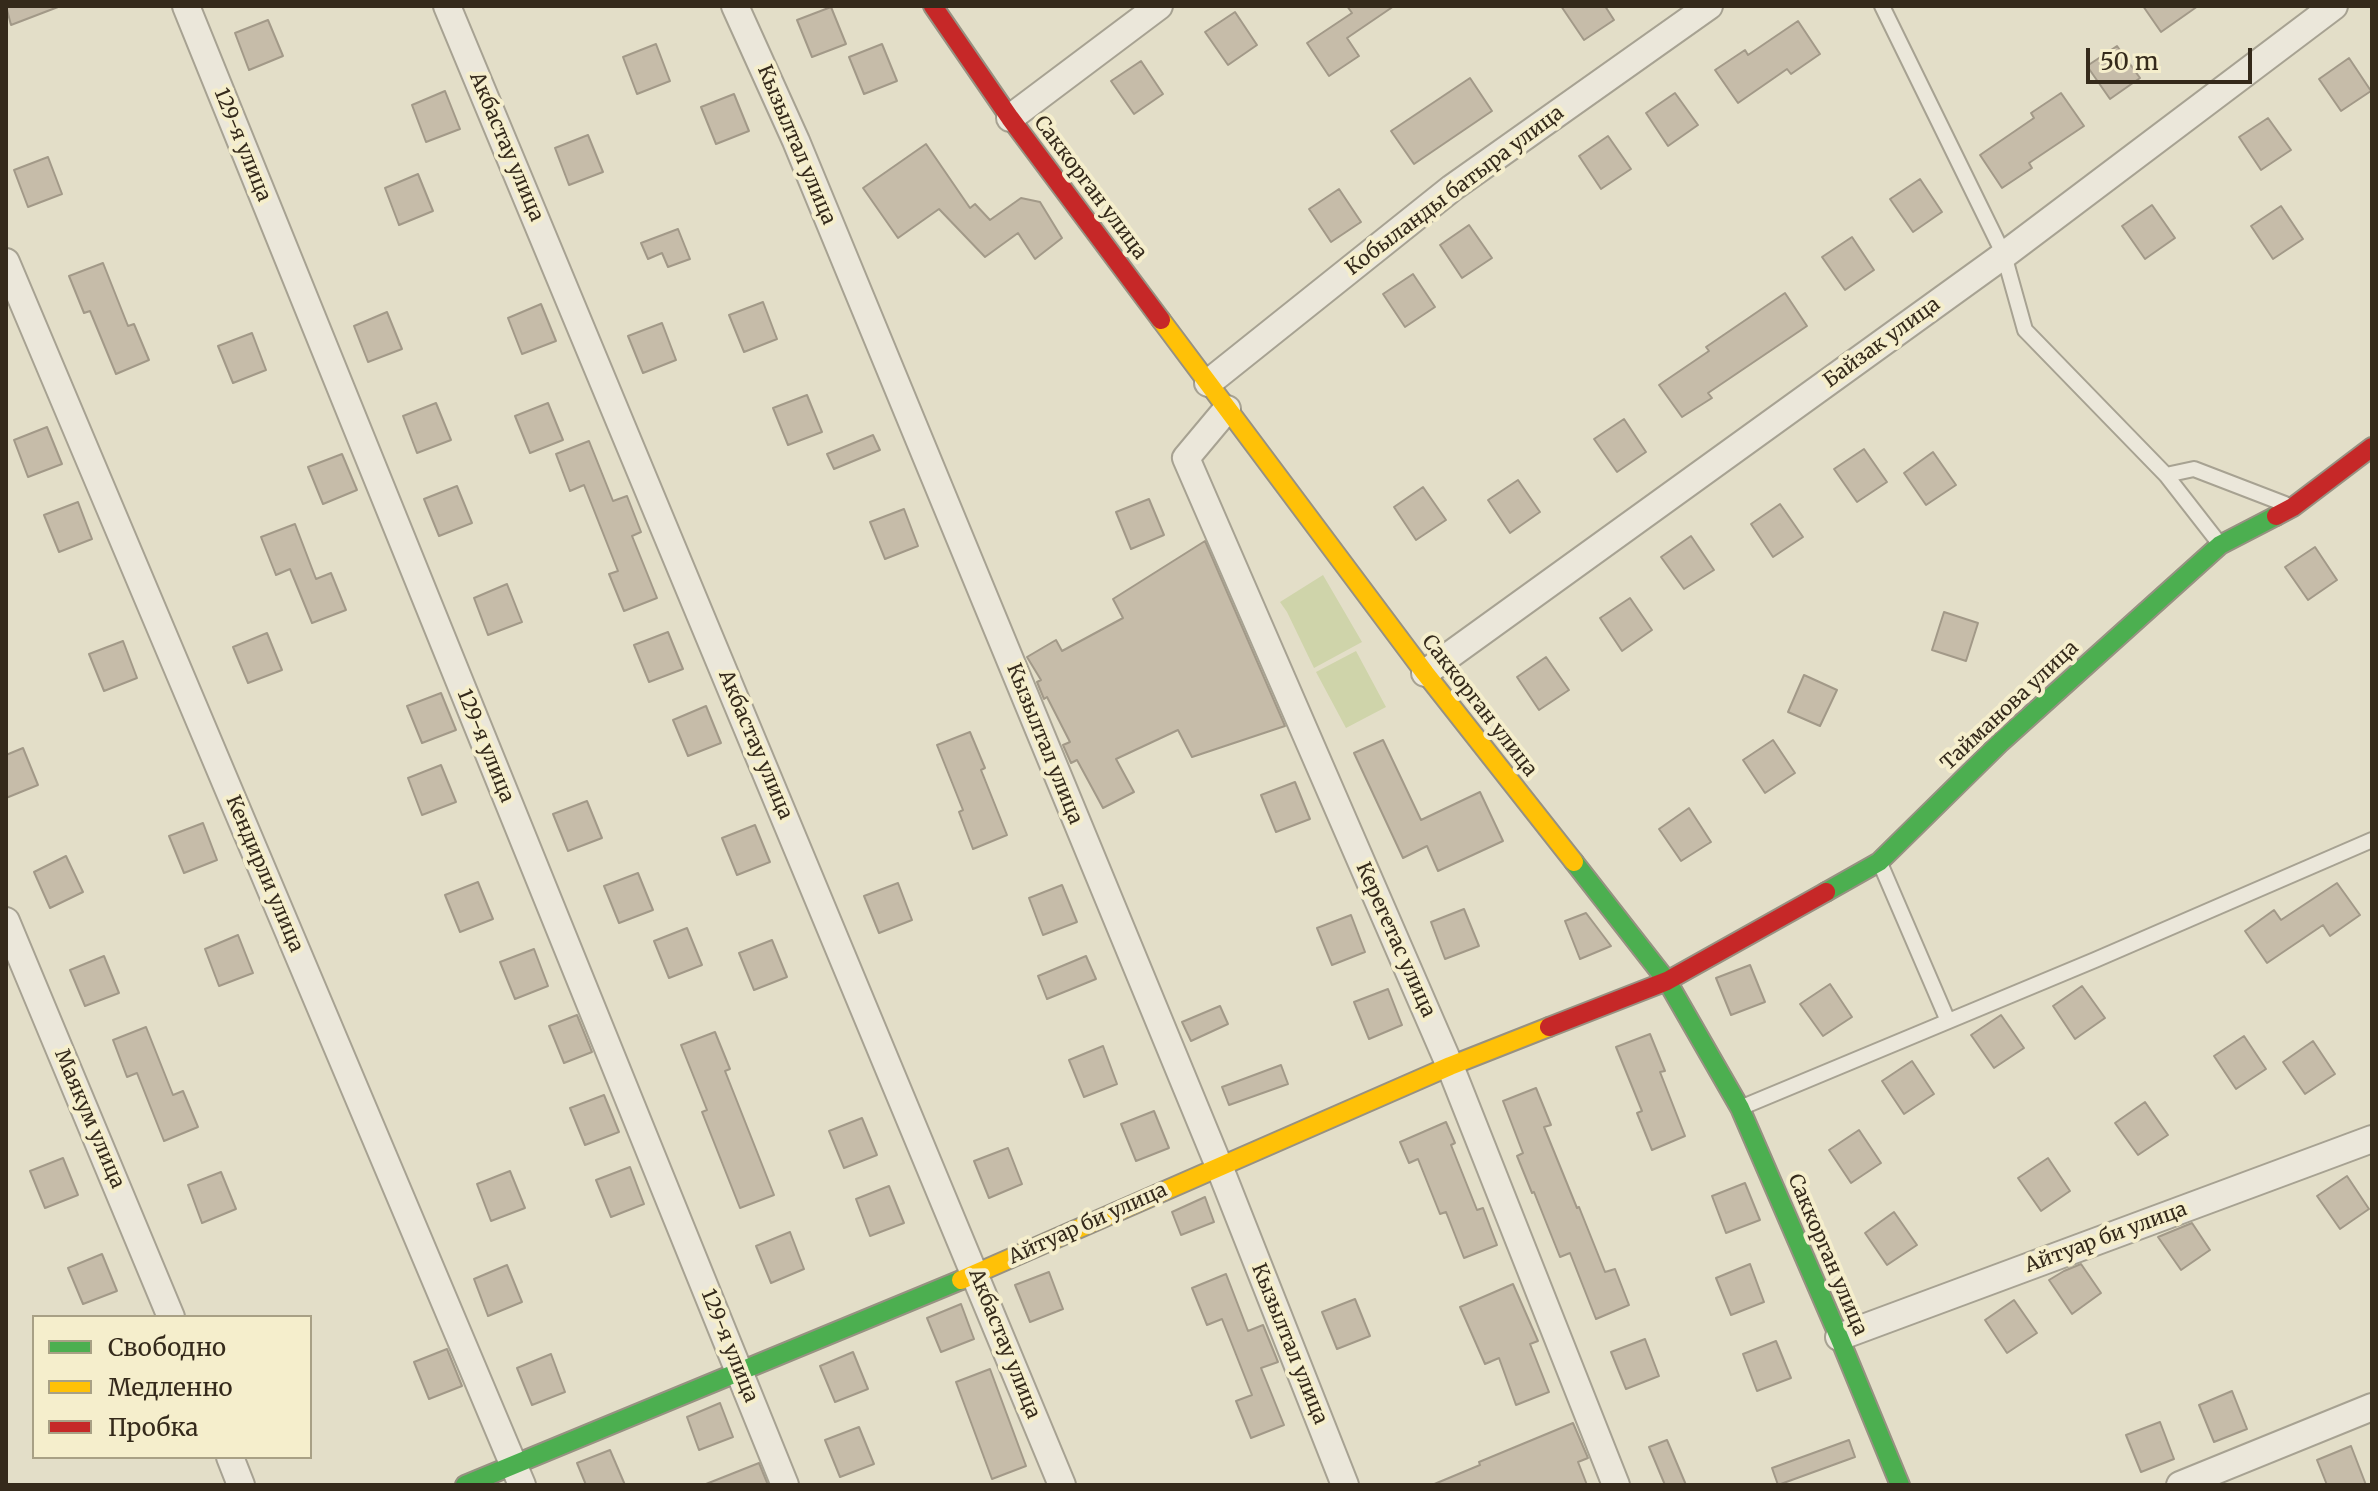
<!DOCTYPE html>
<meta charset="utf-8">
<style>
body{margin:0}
#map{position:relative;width:2378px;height:1491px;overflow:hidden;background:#e3dec8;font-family:Merriweather,serif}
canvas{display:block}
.frame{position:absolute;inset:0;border:8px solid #352a1b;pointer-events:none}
.legend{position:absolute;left:32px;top:1315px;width:280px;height:144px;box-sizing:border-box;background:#f5eecc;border:2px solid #a8a085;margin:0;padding:10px 14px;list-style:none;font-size:24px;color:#352a1b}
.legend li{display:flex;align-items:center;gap:16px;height:40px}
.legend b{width:40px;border:2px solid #a8a085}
.scale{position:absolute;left:2086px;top:48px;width:166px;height:36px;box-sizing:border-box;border:4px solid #352a1b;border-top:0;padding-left:10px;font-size:24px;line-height:28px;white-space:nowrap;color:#352a1b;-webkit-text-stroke:6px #f5eecc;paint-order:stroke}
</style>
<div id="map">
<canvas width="2378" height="1491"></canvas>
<div class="frame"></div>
<ul class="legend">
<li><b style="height:10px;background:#4caf50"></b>Свободно</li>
<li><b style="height:10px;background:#ffc107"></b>Медленно</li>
<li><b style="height:10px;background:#c62828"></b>Пробка</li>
</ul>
<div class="scale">50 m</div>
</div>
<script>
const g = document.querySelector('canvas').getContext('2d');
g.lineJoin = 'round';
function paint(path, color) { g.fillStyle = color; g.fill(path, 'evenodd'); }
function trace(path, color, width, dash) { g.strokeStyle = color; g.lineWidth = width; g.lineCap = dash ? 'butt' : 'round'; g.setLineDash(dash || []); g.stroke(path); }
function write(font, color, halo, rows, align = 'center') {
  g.font = font + ' Merriweather,serif'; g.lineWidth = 8; g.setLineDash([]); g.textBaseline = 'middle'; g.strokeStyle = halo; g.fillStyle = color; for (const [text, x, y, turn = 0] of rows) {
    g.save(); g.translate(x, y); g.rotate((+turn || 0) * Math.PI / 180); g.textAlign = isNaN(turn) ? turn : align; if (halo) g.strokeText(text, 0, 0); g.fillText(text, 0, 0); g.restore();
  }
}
paint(new Path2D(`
 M 1323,575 L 1362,642 L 1314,668 L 1287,612 L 1280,602 Z
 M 1356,651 L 1386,707 L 1346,728 L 1316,672 Z`), '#cfd4aa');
const building = new Path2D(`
 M 6,6 L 57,6 L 58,7 L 11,25 Z
 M 1347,6 L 1394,6 L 1347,38 L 1359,56 L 1329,76 L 1307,43 L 1352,13 Z
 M 1561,6 L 1605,6 L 1614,20 L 1584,40 Z
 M 2143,6 L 2198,6 L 2161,32 Z
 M 831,7 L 846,44 L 812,57 L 797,20 Z
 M 1235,12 L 1257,45 L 1228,65 L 1205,32 Z
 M 268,20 L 283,56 L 249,70 L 235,33 Z
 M 1798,21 L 1820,54 L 1791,74 L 1787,69 L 1738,103 L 1715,70 L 1745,50 L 1748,55 Z
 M 656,44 L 670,81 L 637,94 L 623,57 Z
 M 882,44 L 897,81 L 864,94 L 849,57 Z
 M 2117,46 L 2140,78 L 2110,99 L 2087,66 Z
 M 2349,58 L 2371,91 L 2341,111 L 2319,79 Z
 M 1141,61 L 1163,94 L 1134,114 L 1111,81 Z
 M 1470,78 L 1492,111 L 1414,164 L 1391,131 Z
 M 445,91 L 460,129 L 426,142 L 412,105 Z
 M 1675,93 L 1698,125 L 1668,146 L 1646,113 Z
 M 2061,93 L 2084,126 L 2029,163 L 2032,168 L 2002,188 L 1980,155 L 2034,118 L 2031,113 Z
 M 734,94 L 749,131 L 716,144 L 701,107 Z
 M 2268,118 L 2291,150 L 2261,170 L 2239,137 Z
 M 588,135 L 603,172 L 569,185 L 555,148 Z
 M 1608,136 L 1631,169 L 1601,189 L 1579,156 Z
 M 926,144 L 970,208 L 975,204 L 990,220 L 1021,198 L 1040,202 L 1062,238 L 1035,259 L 1018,233 L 985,257 L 939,209 L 898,238 L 863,188 Z
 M 48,157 L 62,194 L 28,207 L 14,170 Z
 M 418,174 L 433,211 L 399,225 L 385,188 Z
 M 1920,179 L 1942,212 L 1913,232 L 1890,199 Z
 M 1339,189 L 1361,222 L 1331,242 L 1309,209 Z
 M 2152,205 L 2175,238 L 2145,259 L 2122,226 Z
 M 2281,206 L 2303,239 L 2273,259 L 2251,226 Z
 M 1469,225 L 1492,258 L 1462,278 L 1440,245 Z
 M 678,229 L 690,259 L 668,267 L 662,253 L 648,259 L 641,243 Z
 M 1852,237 L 1874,270 L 1845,290 L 1822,257 Z
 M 103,263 L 128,326 L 134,324 L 149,360 L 116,374 L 90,311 L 84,313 L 69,276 Z
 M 1413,274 L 1435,307 L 1405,327 L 1383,294 Z
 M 1785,293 L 1807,326 L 1708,393 L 1712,398 L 1682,417 L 1659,385 L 1709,351 L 1706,347 Z
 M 763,302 L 777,339 L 744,352 L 729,315 Z
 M 541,304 L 556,341 L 522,354 L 508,318 Z
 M 387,312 L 402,349 L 368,362 L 354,326 Z
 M 662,323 L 676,360 L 643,373 L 628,336 Z
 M 252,333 L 266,370 L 233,383 L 218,346 Z
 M 807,395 L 822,432 L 788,445 L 773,408 Z
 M 436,403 L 451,440 L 417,453 L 403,416 Z
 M 548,403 L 563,440 L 530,453 L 515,416 Z
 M 1624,419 L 1646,452 L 1617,472 L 1594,439 Z
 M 47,427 L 62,464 L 28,477 L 14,440 Z
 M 873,435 L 880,450 L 834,469 L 827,454 Z
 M 589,441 L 613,501 L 627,496 L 641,532 L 632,536 L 657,598 L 624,611 L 609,574 L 618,571 L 584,485 L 570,491 L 556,454 Z
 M 1864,449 L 1887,482 L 1857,502 L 1834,469 Z
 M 1933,452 L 1956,485 L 1926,505 L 1904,473 Z
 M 342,454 L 357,490 L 323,504 L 308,467 Z
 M 1518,480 L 1540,512 L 1510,533 L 1488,500 Z
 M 457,486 L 472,523 L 439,536 L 424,499 Z
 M 1423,487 L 1446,520 L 1416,540 L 1394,507 Z
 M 1149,499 L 1164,535 L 1131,549 L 1116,512 Z
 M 78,502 L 92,539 L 59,552 L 44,515 Z
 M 1780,504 L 1803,537 L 1773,557 L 1751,524 Z
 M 904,509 L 918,546 L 885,559 L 870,522 Z
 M 295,524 L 316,579 L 331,573 L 346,610 L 312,623 L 290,569 L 276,575 L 261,537 Z
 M 1691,536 L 1714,570 L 1684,589 L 1661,557 Z
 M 1205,541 L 1285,726 L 1192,757 L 1178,730 L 1116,759 L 1134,792 L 1103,808 L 1077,760 L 1071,763 L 1063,745 L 1070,742 L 1047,697 L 1044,699 L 1037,682 L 1041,680 L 1027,657 L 1056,640 L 1062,651 L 1123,618 L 1113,599 Z
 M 2315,547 L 2337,580 L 2308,600 L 2285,567 Z
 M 507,584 L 522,622 L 488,635 L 474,598 Z
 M 1630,598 L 1652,630 L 1622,651 L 1600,618 Z
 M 1944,612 L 1978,623 L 1966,661 L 1932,650 Z
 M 668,632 L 683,669 L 649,682 L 634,645 Z
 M 267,633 L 282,670 L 248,683 L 233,647 Z
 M 123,641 L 137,678 L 104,691 L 89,654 Z
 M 1546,657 L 1569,690 L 1539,710 L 1517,677 Z
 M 1804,675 L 1837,690 L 1820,726 L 1788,712 Z
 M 441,693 L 456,730 L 422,743 L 407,706 Z
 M 706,706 L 721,743 L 688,756 L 673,720 Z
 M 970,732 L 985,768 L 981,770 L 1007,835 L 973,849 L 959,812 L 963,810 L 937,745 Z
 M 1383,740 L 1421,820 L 1480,792 L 1503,841 L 1438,871 L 1427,846 L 1403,858 L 1354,753 Z
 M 1773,740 L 1795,773 L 1765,793 L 1743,760 Z
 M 23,748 L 38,785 L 6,798 L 6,755 Z
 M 441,765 L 456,802 L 422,815 L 408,778 Z
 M 1295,782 L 1310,819 L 1276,832 L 1261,795 Z
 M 587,801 L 602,838 L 568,851 L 553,814 Z
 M 1689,808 L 1711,842 L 1681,861 L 1659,829 Z
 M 203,823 L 217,860 L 184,873 L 169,836 Z
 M 755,825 L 770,862 L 737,875 L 722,838 Z
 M 66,856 L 83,892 L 50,908 L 34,872 Z
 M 638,873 L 653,910 L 619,923 L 604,886 Z
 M 478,882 L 493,919 L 460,932 L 445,895 Z
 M 898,883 L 912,920 L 879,933 L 864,896 Z
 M 2337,883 L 2360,915 L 2330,936 L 2323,925 L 2267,963 L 2245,931 L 2274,910 L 2281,920 Z
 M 1062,885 L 1077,922 L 1043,935 L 1029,898 Z
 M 1464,909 L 1479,946 L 1445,959 L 1431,922 Z
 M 1586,913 L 1611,946 L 1580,959 L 1565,921 Z
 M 1351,915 L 1365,952 L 1332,965 L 1317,928 Z
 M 687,928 L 702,965 L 669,978 L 654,941 Z
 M 238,935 L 253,973 L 219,986 L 205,949 Z
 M 772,940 L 787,977 L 754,990 L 739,953 Z
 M 534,949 L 548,986 L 515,999 L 500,962 Z
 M 104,956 L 119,993 L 85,1006 L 70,970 Z
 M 1086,956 L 1096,979 L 1047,999 L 1038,976 Z
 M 1750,965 L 1765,1002 L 1731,1015 L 1716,978 Z
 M 1830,984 L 1852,1017 L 1823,1036 L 1800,1004 Z
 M 2082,986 L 2105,1018 L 2075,1039 L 2053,1006 Z
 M 1388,989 L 1402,1025 L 1369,1039 L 1354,1002 Z
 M 1220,1006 L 1228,1024 L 1191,1041 L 1182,1022 Z
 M 577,1015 L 592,1052 L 564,1063 L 549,1026 Z
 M 2001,1015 L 2024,1048 L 1994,1068 L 1971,1035 Z
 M 146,1027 L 173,1095 L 183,1091 L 198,1127 L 164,1141 L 137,1073 L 127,1077 L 113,1040 Z
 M 715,1032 L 730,1069 L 725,1071 L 774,1195 L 740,1208 L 702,1112 L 707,1110 L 681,1045 Z
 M 1650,1034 L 1665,1071 L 1660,1072 L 1685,1136 L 1652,1150 L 1637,1113 L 1642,1111 L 1616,1047 Z
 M 2244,1036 L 2266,1069 L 2236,1089 L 2214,1056 Z
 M 2313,1041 L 2335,1074 L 2305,1094 L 2283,1062 Z
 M 1103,1046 L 1117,1084 L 1084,1097 L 1069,1060 Z
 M 1912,1061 L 1934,1094 L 1904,1114 L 1882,1081 Z
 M 1281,1065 L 1288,1084 L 1229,1105 L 1222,1087 Z
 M 1536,1088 L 1551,1125 L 1544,1127 L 1577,1208 L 1579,1207 L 1605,1272 L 1615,1269 L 1629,1305 L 1596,1319 L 1570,1253 L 1560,1257 L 1534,1192 L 1532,1193 L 1517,1156 L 1523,1153 L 1503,1101 Z
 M 604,1095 L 619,1132 L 585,1145 L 570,1108 Z
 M 2145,1102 L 2168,1135 L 2138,1155 L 2115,1123 Z
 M 1154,1111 L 1169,1148 L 1136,1161 L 1121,1124 Z
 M 862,1118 L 877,1155 L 844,1168 L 829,1131 Z
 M 1446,1122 L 1455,1143 L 1451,1145 L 1477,1210 L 1483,1208 L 1497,1245 L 1464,1258 L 1446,1212 L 1440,1214 L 1418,1159 L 1409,1163 L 1400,1142 Z
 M 1859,1130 L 1881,1163 L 1851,1183 L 1829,1150 Z
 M 1008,1148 L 1022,1184 L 989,1198 L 974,1161 Z
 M 63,1158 L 78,1195 L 45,1208 L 30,1171 Z
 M 2048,1158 L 2070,1191 L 2041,1211 L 2018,1178 Z
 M 630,1167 L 644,1204 L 611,1217 L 596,1180 Z
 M 510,1171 L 525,1208 L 491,1221 L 477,1184 Z
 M 221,1172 L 236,1209 L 202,1223 L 188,1185 Z
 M 2347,1176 L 2369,1209 L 2340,1229 L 2317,1196 Z
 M 1745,1183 L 1760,1220 L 1726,1233 L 1712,1196 Z
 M 889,1186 L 904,1223 L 870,1236 L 856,1199 Z
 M 1205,1197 L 1214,1222 L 1181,1235 L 1172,1212 Z
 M 1894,1212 L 1917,1245 L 1887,1265 L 1865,1233 Z
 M 2192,1223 L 2210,1250 L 2181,1270 L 2158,1237 Z
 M 790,1232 L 804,1269 L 771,1283 L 756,1246 Z
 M 102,1254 L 117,1291 L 83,1304 L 68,1268 Z
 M 1750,1264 L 1764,1302 L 1731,1315 L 1716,1278 Z
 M 2081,1264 L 2101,1293 L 2072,1314 L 2049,1280 L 2064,1271 Z
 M 507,1265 L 522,1302 L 488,1316 L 474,1279 Z
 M 1049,1272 L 1063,1309 L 1030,1322 L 1015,1285 Z
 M 1226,1274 L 1248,1331 L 1263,1325 L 1278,1362 L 1261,1368 L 1284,1425 L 1251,1438 L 1236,1401 L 1252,1395 L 1222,1319 L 1207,1325 L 1192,1288 Z
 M 1513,1284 L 1538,1341 L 1530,1344 L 1549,1392 L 1516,1405 L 1499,1358 L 1485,1364 L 1460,1307 Z
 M 1355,1299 L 1370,1336 L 1337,1349 L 1322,1312 Z
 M 2014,1300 L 2037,1333 L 2007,1353 L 1985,1320 Z
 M 961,1304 L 974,1339 L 941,1352 L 927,1318 Z
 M 1645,1339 L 1659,1376 L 1626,1389 L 1611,1352 Z
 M 1776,1341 L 1791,1378 L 1757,1391 L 1743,1354 Z
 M 447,1349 L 462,1386 L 429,1399 L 414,1362 Z
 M 853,1352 L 868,1389 L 835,1402 L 820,1366 Z
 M 551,1354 L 565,1392 L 532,1405 L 517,1368 Z
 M 990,1369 L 1026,1466 L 992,1479 L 956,1382 Z
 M 2232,1391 L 2247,1429 L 2214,1442 L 2199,1405 Z
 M 720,1403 L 733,1437 L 699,1450 L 687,1417 Z
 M 2160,1422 L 2174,1459 L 2141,1472 L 2126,1435 Z
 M 1573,1423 L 1588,1458 L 1578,1462 L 1587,1485 L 1432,1485 L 1480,1465 L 1479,1462 Z
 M 859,1427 L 874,1464 L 840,1477 L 825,1440 Z
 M 1667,1440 L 1686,1485 L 1665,1485 L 1649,1447 Z
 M 1849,1440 L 1855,1457 L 1778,1485 L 1772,1468 Z
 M 2351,1446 L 2366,1485 L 2327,1485 L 2317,1460 Z
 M 610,1450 L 625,1485 L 586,1485 L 577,1463 Z
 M 759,1463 L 768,1485 L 706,1485 L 706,1484 Z`);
paint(building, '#c6bca9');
trace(building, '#a29988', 2);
const lane = new Path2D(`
 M 1882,6 L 2004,255 L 2025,330 L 2166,475 L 2219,543
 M 2166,475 L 2194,469 L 2285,504
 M 1880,863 L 1948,1021
 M 1740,1108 L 2095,960 L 2372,840`);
const street = new Path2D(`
 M 186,6 L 785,1485
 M 447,6 L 1062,1485
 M 735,6 L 796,141 L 1219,1166 L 1345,1485
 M 1010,118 L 1159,6
 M 6,262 L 522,1485
 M 1208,383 L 1452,188 L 1709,6
 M 1227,409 L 1186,458 L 1450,1066 L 1616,1485
 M 1425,673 L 2004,255 L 2334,6
 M 6,921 L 171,1317
 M 1839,1337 L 2372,1139
 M 230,1457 L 241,1485
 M 2180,1485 L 2372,1407`);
const fast = new Path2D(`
 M 1574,862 L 1667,981 L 1740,1108 L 1839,1337 L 1900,1485
 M 1826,892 L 1879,862 L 2001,742 L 2220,545 L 2276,516
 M 465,1485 L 961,1280`);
const slow = new Path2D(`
 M 1161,320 L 1425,673 L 1574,862
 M 961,1280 L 1450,1066 L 1549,1027`);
const jam = new Path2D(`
 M 933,6 L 1010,118 L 1161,320
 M 2276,516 L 2293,507 L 2372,447
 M 1549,1027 L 1667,981 L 1826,892`);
trace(lane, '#a7a292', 18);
trace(street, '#a7a292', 30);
trace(fast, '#979182', 22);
trace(slow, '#979182', 22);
trace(jam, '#979182', 22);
trace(lane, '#ebe7da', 14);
trace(street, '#ebe7da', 26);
trace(fast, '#4caf50', 18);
trace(slow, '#ffc107', 18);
trace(jam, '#c62828', 18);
write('20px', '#352a1b', '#f5eecc', [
 ["129-я улица",242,145,68],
 ["Кызылтал улица",796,145,67],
 ["Акбастау улица",506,147,67],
 ["Саккорган улица",1090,188,53],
 ["Кобыланды батыра улица",1455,191,-37],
 ["Байзак улица",1882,343,-36],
 ["Саккорган улица",1479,706,52],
 ["Тайманова улица",2010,706,-43],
 ["Кызылтал улица",1044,744,68],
 ["Акбастау улица",755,745,67],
 ["129-я улица",485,746,68],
 ["Кендирли улица",264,874,67],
 ["Керегетас улица",1395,940,66],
 ["Маякум улица",89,1119,67],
 ["Айтуар би улица",1088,1224,-24],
 ["Айтуар би улица",2106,1238,-20],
 ["Саккорган улица",1827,1255,67],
 ["Акбастау улица",1004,1344,68],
 ["Кызылтал улица",1289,1344,68],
 ["129-я улица",729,1346,68]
]);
</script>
